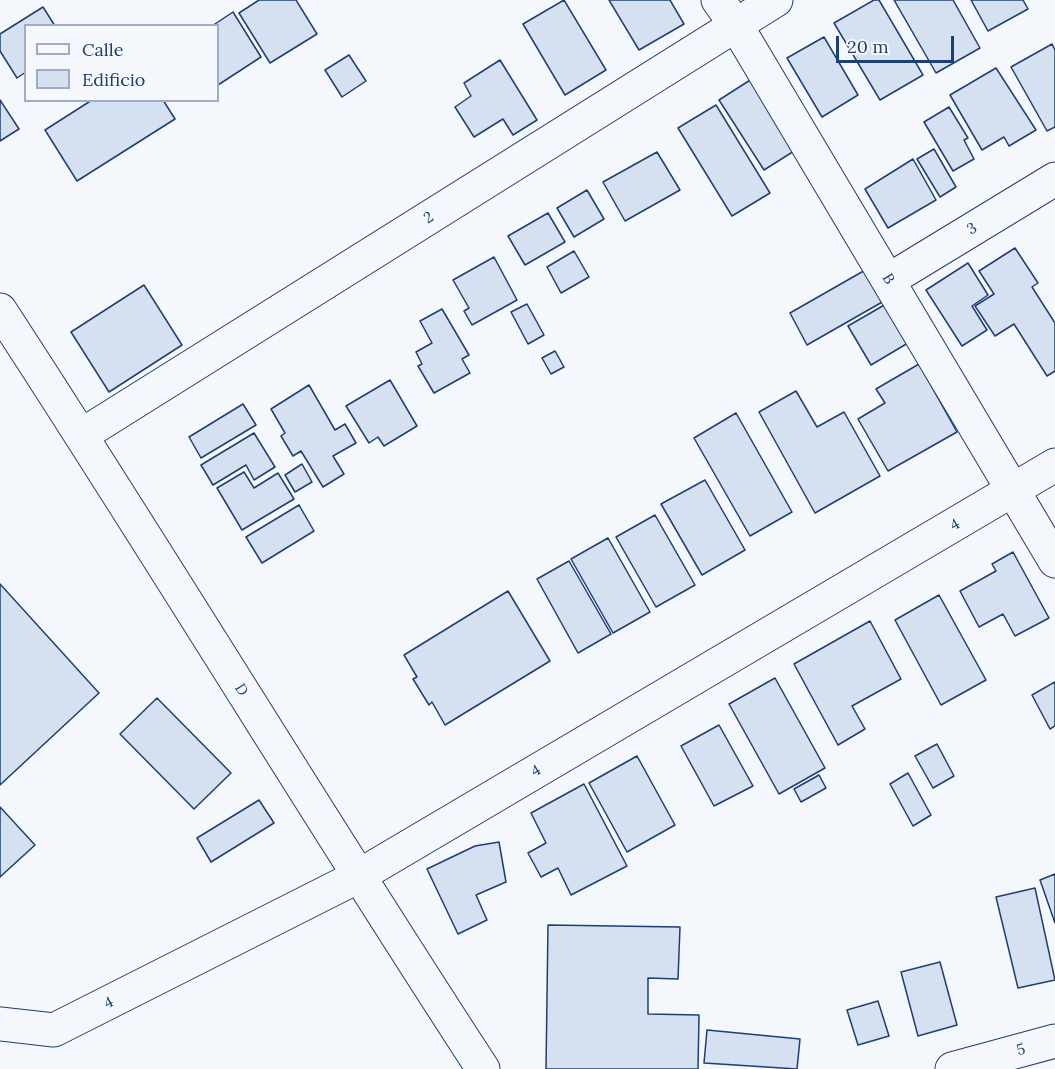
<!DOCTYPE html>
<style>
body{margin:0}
#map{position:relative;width:1055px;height:1069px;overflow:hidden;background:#f4f7fb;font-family:Lora,serif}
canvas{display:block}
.legend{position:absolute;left:24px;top:24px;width:195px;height:78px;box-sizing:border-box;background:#f4f7fb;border:2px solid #9eadc5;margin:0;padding:8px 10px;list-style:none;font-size:18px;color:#1d3f73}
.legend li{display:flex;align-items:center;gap:12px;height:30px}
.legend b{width:30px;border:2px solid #9eadc5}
.scale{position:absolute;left:836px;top:36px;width:118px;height:27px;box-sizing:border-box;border:3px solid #1d3f73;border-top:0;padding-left:8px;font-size:18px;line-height:21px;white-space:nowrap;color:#1d3f73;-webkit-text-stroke:4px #f4f7fb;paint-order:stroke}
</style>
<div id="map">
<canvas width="1055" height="1069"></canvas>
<ul class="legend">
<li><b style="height:8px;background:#f4f7fb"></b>Calle</li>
<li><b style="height:16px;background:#d5e0f0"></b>Edificio</li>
</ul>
<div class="scale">20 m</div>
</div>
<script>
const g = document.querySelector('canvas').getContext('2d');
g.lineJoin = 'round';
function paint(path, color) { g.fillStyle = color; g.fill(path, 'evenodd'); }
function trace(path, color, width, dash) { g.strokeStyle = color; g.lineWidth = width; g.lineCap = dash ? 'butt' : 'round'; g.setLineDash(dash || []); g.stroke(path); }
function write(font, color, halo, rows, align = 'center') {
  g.font = font + ' Lora,serif'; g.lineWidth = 4.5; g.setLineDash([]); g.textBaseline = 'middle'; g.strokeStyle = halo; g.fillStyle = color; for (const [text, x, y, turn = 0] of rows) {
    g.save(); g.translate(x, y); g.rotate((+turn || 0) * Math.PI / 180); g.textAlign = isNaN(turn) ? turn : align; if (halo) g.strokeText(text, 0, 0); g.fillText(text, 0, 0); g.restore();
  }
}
const building = new Path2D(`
 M 259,0 L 296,0 L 317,34 L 270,63 L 239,13 Z
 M 564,0 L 606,70 L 565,95 L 523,24 Z
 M 609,0 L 670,0 L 684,24 L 639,50 Z
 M 874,0 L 879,0 L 923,75 L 880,100 L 834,23 Z
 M 894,0 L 953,0 L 980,48 L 936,73 Z
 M 971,0 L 1023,0 L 1028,9 L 988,31 Z
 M 43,7 L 55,26 L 26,26 L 26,72 L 17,78 L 0,51 L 0,34 Z
 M 233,12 L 261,57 L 218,85 L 218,26 L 212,26 Z
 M 824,37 L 858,95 L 822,117 L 787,58 Z
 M 1052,44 L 1055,50 L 1055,127 L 1047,131 L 1011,67 Z
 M 349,55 L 366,81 L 342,97 L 325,70 Z
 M 500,60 L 537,120 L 513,135 L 503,119 L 474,137 L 455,107 L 471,96 L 464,83 Z
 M 996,68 L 1036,130 L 1009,146 L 1004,137 L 982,150 L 950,95 Z
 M 758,75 L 802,146 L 764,170 L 719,100 Z
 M 0,100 L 19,129 L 0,141 Z
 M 92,100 L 163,100 L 175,119 L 77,181 L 45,130 Z
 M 716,105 L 770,193 L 732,216 L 678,128 Z
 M 949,107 L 968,138 L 964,140 L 974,159 L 953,171 L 924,122 Z
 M 934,149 L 956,187 L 940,197 L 917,159 Z
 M 657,152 L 680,190 L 625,221 L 603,182 Z
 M 913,159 L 936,200 L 888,228 L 865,189 Z
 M 587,190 L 604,219 L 574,237 L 557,208 Z
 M 548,213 L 565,242 L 525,265 L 508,236 Z
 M 1015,248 L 1038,283 L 1032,287 L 1055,323 L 1055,371 L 1047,376 L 1014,324 L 995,336 L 975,306 L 994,294 L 979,271 Z
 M 574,251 L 589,277 L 561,293 L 547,267 Z
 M 494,257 L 517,300 L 472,325 L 464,311 L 469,308 L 453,280 Z
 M 968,263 L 988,295 L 972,306 L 987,330 L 962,346 L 926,290 Z
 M 867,269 L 884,301 L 807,345 L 790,313 Z
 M 144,285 L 182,345 L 109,392 L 71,332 Z
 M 527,304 L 544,335 L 528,344 L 511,312 Z
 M 886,304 L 908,343 L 871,365 L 848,326 Z
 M 442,309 L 469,355 L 462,359 L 470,373 L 434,393 L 418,366 L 422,364 L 416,352 L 432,343 L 420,321 Z
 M 555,351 L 564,367 L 551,374 L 542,358 Z
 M 919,364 L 957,432 L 888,471 L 858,419 L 885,403 L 876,389 Z
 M 390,380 L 417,426 L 384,446 L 378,437 L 369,443 L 346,406 Z
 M 309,385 L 335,430 L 345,424 L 356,443 L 333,456 L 344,474 L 323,487 L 301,451 L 293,456 L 281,436 L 285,433 L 271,409 Z
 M 796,391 L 817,427 L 844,412 L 880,476 L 815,513 L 759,412 Z
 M 243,404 L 256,425 L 201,458 L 189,437 Z
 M 736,413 L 792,512 L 750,536 L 694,438 Z
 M 254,433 L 275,467 L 254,480 L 246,465 L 213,485 L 201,465 Z
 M 302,464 L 312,482 L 295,492 L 285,475 Z
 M 244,472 L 254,488 L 278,473 L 294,499 L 242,530 L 217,488 Z
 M 705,480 L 745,550 L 702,575 L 661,504 Z
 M 299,505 L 314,531 L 262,563 L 246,537 Z
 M 655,515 L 695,585 L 656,607 L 616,537 Z
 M 608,538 L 650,612 L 613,633 L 571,559 Z
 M 1013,552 L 1049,618 L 1015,636 L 1003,614 L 979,627 L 960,591 L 996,571 L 992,564 Z
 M 569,561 L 611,634 L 578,653 L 537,579 Z
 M 0,584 L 99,693 L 0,785 Z
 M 508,591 L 550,661 L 445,725 L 432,702 L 429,705 L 413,679 L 417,677 L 404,655 Z
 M 939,595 L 986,680 L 941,705 L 895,620 Z
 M 870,621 L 901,679 L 852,706 L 865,729 L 838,745 L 794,664 Z
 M 775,678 L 825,768 L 779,794 L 729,704 Z
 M 1055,682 L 1055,726 L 1050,729 L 1032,695 Z
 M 157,698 L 231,773 L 194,809 L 120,734 Z
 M 719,725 L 753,786 L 714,806 L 681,746 Z
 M 937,744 L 954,776 L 933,788 L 915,756 Z
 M 637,756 L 675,825 L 627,852 L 589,783 Z
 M 908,773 L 931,815 L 913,826 L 890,784 Z
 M 819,775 L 826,788 L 801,802 L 794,789 Z
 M 584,784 L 627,866 L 571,895 L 558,868 L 541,877 L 528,853 L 546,843 L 531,813 Z
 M 259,800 L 274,823 L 211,862 L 197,838 Z
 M 0,807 L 35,845 L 0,877 Z
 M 499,842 L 506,882 L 476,895 L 487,920 L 458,934 L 427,869 L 475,846 Z
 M 1055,874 L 1055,923 L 1040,880 Z
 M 1035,888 L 1055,980 L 1018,988 L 996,897 Z
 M 548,925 L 680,927 L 678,979 L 648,978 L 648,1014 L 699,1015 L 698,1069 L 546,1069 Z
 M 940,962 L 957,1025 L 918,1036 L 901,972 Z
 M 878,1001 L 889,1036 L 858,1045 L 847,1010 Z
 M 707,1030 L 800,1039 L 797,1069 L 704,1063 Z`);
paint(building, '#d5e0f0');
trace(building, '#1d3f73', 1.5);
const minor = new Path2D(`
 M 718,0 L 736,25 L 1055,561
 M 889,280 L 1055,179
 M 0,310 C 164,561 319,818 483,1069
 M 82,435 L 776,0
 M 952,1069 L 1055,1041`);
const tertiary = new Path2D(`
 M 0,1024 L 54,1030 L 357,877 L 1055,465`);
trace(minor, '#1d3f73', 35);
trace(tertiary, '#1d3f73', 35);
trace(minor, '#f4f7fb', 33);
trace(tertiary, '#f4f7fb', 33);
write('15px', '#1d3f73', '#f4f7fb', [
 ["2",429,218,-32],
 ["3",972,229,-31],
 ["B",888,279,59],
 ["4",955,525,-30],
 ["D",241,690,58],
 ["4",536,771,-30],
 ["4",109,1003,-27],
 ["5",1021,1050,-15]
]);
</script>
